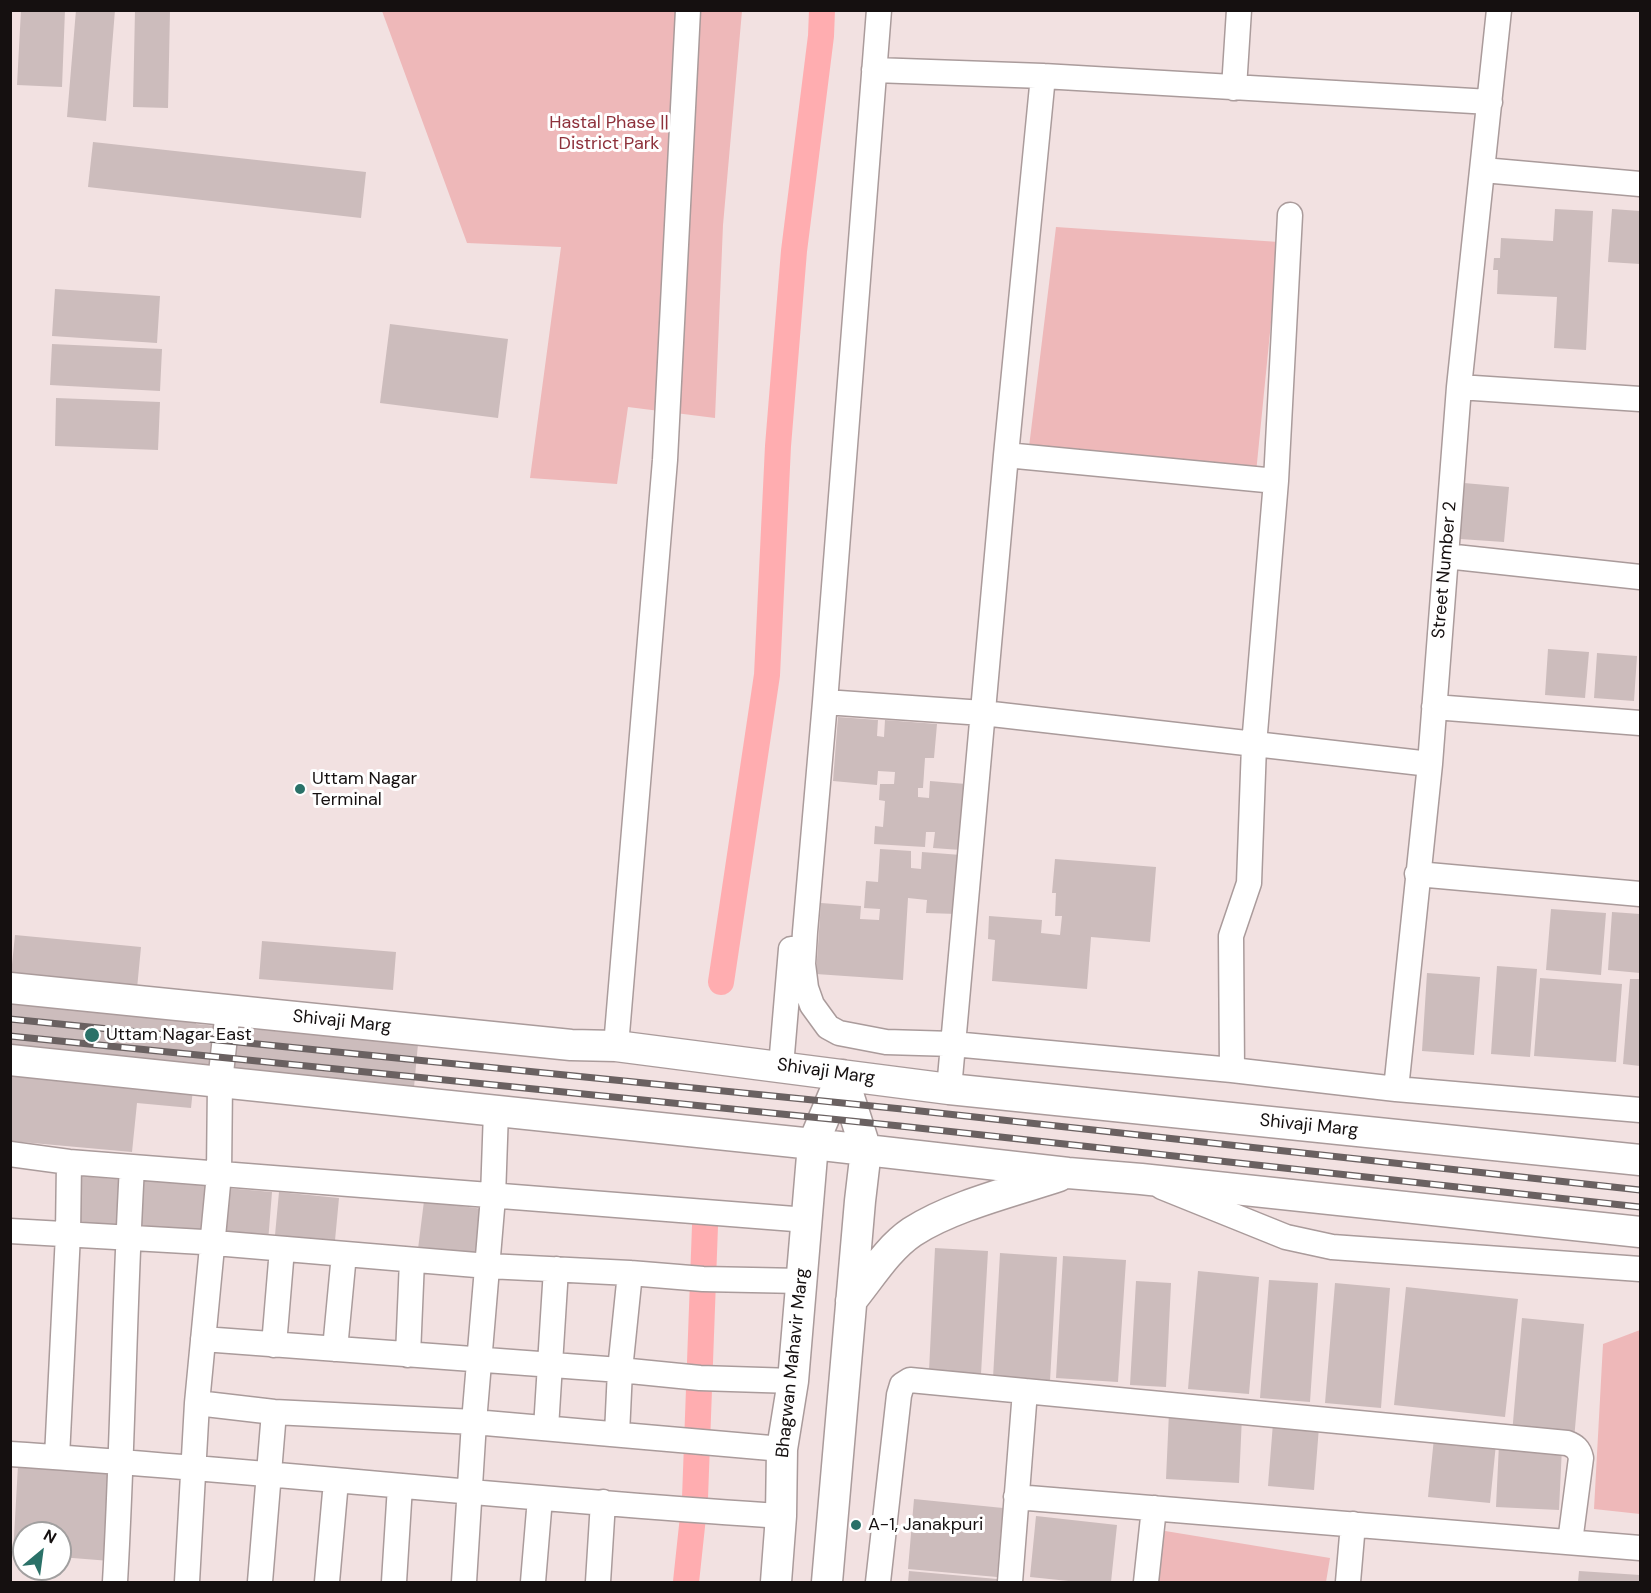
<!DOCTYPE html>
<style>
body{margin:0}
#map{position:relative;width:1651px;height:1593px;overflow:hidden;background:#f2e1e1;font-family:"DM Sans",sans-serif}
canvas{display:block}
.frame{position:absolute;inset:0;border:12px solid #151010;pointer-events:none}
.north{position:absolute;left:12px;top:1521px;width:60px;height:60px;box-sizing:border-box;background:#fff;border:2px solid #a19f9f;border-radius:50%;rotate:29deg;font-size:16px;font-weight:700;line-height:24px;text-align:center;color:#151010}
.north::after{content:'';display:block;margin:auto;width:21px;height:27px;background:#2a7168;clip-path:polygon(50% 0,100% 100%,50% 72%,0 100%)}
</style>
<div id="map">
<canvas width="1651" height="1593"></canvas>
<div class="frame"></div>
<div class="north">N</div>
</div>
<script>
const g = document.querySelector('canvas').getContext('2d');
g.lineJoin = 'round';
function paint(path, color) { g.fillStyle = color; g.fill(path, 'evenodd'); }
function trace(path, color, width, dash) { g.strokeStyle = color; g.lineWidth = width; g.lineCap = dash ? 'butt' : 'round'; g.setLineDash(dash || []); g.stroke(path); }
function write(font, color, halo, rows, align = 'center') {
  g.font = font + ' "DM Sans",sans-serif'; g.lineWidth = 6; g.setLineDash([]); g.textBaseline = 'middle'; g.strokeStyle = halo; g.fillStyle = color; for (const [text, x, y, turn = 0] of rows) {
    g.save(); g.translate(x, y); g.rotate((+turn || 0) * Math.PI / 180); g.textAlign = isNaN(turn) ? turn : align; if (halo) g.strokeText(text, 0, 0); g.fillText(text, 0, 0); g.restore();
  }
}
paint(new Path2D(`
 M 382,11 L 742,11 L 723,225 L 715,418 L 628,407 L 617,484 L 530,478 L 561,247 L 467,243 Z
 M 1056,227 L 1279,242 L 1255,483 L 1028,455 Z
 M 1640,1330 L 1640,1514 L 1594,1509 L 1603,1344 Z
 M 1153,1529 L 1330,1558 L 1326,1582 L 1146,1582 Z`), '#eeb8b9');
trace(new Path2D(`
 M 721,982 L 767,675 L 778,446 L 794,251 L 821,36 L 822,10
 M 686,1582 L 695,1498 L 705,1226`), '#ffadb0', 26);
paint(new Path2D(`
 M 21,10 L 65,10 L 62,87 L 17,85 Z
 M 76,10 L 115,10 L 106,121 L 67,117 Z
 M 135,10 L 170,10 L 168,108 L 133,107 Z
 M 93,142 L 366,172 L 361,218 L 88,187 Z
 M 1555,209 L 1593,211 L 1586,350 L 1554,348 L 1557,297 L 1497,294 L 1498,270 L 1493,270 L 1494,258 L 1500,258 L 1501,238 L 1553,241 Z
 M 1612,209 L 1640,211 L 1640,264 L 1608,262 Z
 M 55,289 L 160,296 L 157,343 L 52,336 Z
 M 390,324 L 508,339 L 498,418 L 380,403 Z
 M 52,344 L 162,349 L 160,391 L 50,385 Z
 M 56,398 L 160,402 L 158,450 L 55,446 Z
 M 1464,483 L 1509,487 L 1504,542 L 1460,539 Z
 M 1548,649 L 1589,652 L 1585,698 L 1545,695 Z
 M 1597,653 L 1637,656 L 1634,701 L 1594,698 Z
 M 838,717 L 878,720 L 877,736 L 884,737 L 885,720 L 937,724 L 934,758 L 925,758 L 923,788 L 918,788 L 918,797 L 929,798 L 930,781 L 966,784 L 961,850 L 933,848 L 935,832 L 926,832 L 925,847 L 874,844 L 875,826 L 883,827 L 885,801 L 879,800 L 880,784 L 894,784 L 895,772 L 878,771 L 877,785 L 833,781 Z
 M 880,849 L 911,851 L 911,868 L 921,869 L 922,852 L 961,855 L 957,914 L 926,913 L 927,900 L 908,898 L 903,980 L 816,974 L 821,903 L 861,906 L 860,919 L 879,920 L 880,909 L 864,908 L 866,881 L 878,882 Z
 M 1055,859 L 1156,867 L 1150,942 L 1091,937 L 1087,989 L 992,981 L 995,940 L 988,939 L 989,916 L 1042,920 L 1041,933 L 1060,935 L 1062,916 L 1055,916 L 1056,893 L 1052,893 Z
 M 1551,909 L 1606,913 L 1601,975 L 1546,970 Z
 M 1612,912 L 1640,914 L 1640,973 L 1608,970 Z
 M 15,935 L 141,947 L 136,999 L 198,1005 L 196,1024 L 418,1044 L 412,1109 L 193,1089 L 191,1108 L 137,1103 L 132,1152 L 10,1141 L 10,984 Z
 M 262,941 L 396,952 L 393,990 L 259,979 Z
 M 1497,966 L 1537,969 L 1530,1057 L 1491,1054 Z
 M 1427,973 L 1480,977 L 1474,1055 L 1422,1051 Z
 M 1540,978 L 1622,984 L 1616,1062 L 1534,1056 Z
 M 1630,979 L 1640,979 L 1640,1066 L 1623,1064 Z
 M 80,1176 L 128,1180 L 123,1232 L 75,1227 Z
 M 135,1179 L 209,1185 L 205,1236 L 131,1231 Z
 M 226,1188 L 272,1192 L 268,1242 L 221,1238 Z
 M 279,1192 L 339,1198 L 334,1251 L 274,1246 Z
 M 424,1201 L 483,1209 L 476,1264 L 417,1257 Z
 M 935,1248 L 988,1251 L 981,1374 L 929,1371 Z
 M 1000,1253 L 1057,1257 L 1050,1381 L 993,1378 Z
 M 1063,1256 L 1126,1260 L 1118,1382 L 1056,1378 Z
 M 1198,1271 L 1259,1277 L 1249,1394 L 1188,1389 Z
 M 1269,1280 L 1318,1283 L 1310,1402 L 1260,1398 Z
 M 1136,1281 L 1171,1283 L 1166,1387 L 1130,1385 Z
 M 1335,1283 L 1390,1288 L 1381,1408 L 1325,1403 Z
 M 1406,1287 L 1518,1299 L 1505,1417 L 1394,1405 Z
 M 1522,1318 L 1584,1324 L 1574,1440 L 1512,1434 Z
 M 1169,1412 L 1242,1416 L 1239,1483 L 1166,1479 Z
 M 1273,1423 L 1319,1427 L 1314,1490 L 1268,1486 Z
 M 1434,1438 L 1496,1444 L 1490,1503 L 1428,1497 Z
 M 1499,1444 L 1562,1447 L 1559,1510 L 1496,1507 Z
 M 18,1465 L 115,1471 L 110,1561 L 60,1557 L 60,1533 L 24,1533 L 24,1555 L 13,1555 Z
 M 914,1499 L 1003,1508 L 997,1577 L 908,1569 Z
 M 1036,1516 L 1117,1525 L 1111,1582 L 1078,1582 L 1030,1577 Z
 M 909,1571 L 997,1579 L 997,1582 L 908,1582 Z
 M 1579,1571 L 1640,1575 L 1640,1582 L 1578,1582 Z`), '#ccbcbc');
const minor = new Path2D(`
 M 879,10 L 825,702 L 805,932 L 803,964 L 806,988 L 812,1005 L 828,1027 L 839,1033 L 886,1042 L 953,1044 L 1232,1070 L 1396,1089
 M 1499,10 L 1459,387 L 1430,764 L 1396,1089 L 1640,1110
 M 874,70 L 1043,76 L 1490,102
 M 1234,88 L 1239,10
 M 1483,170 L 1640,184
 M 1459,387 L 1640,399
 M 1006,455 L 1276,481
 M 1446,556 L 1640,577
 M 825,702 L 983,713 L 1430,764
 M 1434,707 L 1640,723
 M 1417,874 L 1640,894
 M 616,1046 L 665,460 L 688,10
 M 781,1066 L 791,949
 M 1232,1070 L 1231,936 L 1249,883 L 1254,745 L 1276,481 L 1290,215
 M 949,1089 L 1006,455 L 1043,76
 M 10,1154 L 69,1162 L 807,1220
 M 1162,1187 L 1286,1237 L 1332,1247 L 1640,1269
 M 10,1231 L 203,1242 L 488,1266 L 630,1273 L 703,1279 L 801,1281
 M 203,1339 L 620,1370 L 700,1378 L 793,1381
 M 274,1345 L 282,1249
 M 335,1349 L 344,1254
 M 408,1355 L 412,1260
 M 197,1403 L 274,1412 L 474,1422 L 782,1449
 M 546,1428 L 556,1269
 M 617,1434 L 620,1370 L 630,1273
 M 10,1454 C 268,1471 524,1500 781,1516
 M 57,1457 L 68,1234 L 69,1162
 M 1016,1497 L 1640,1548
 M 115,1582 C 123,1444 124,1306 132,1167
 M 187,1582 L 197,1403 L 219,1174 L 220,1082 L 228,1010
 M 260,1582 L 274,1412
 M 327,1582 L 336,1481
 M 394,1582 L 400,1486
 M 464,1582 L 474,1422 L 493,1197 L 496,1111
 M 533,1582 L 540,1498
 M 598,1582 L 603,1502
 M 878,1582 L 899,1395 L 902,1385 L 910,1380 L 1567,1443 C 1575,1446 1579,1449 1581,1458 L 1570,1542
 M 1010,1582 L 1025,1391
 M 1146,1582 L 1154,1508
 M 1348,1582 L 1353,1524`);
const major = new Path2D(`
 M 10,988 L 571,1045 L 616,1046 L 949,1089 L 1640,1160
 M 10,1060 L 813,1144 L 1068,1173 L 1141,1179 L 1640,1232
 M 851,1301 C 870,1278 887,1249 912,1232 C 952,1206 1014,1191 1059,1176
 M 776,1582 L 781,1516 L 782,1449 L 793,1381 L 813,1144 L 842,1075
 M 827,1582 L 860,1201 L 866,1150 L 842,1075`);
trace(minor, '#aa9b9b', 27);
trace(major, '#aa9b9b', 33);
trace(minor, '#fff', 24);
trace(major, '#fff', 30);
const rail = new Path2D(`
 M 10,1019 L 902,1109 L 1640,1190
 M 10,1036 L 900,1126 L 1640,1207`);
trace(rail, '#6a6161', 7);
trace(rail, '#fff', 4.5, [14]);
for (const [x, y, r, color] of [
 [300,789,6,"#2a7168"],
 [92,1035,8,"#2a7168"],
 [856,1525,6,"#2a7168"]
]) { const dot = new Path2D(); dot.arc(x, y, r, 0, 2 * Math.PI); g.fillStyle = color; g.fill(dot); trace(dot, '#fff', 2); }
write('18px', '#8e313b', '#fff', [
 ["Hastal Phase ||",609,123],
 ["District Park",609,144]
]);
write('18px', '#151010', '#fff', [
 ["Street Number 2",1445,570,-85],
 ["Shivaji Marg",342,1022,6],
 ["Shivaji Marg",826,1072,8],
 ["Shivaji Marg",1309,1126,6],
 ["Bhagwan Mahavir Marg",793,1363,-84]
]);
write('18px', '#151010', '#fff', [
 ["Uttam Nagar",312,779],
 ["Terminal",312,800],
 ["Uttam Nagar East",106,1035],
 ["A-1, Janakpuri",868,1525]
], 'left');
</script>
